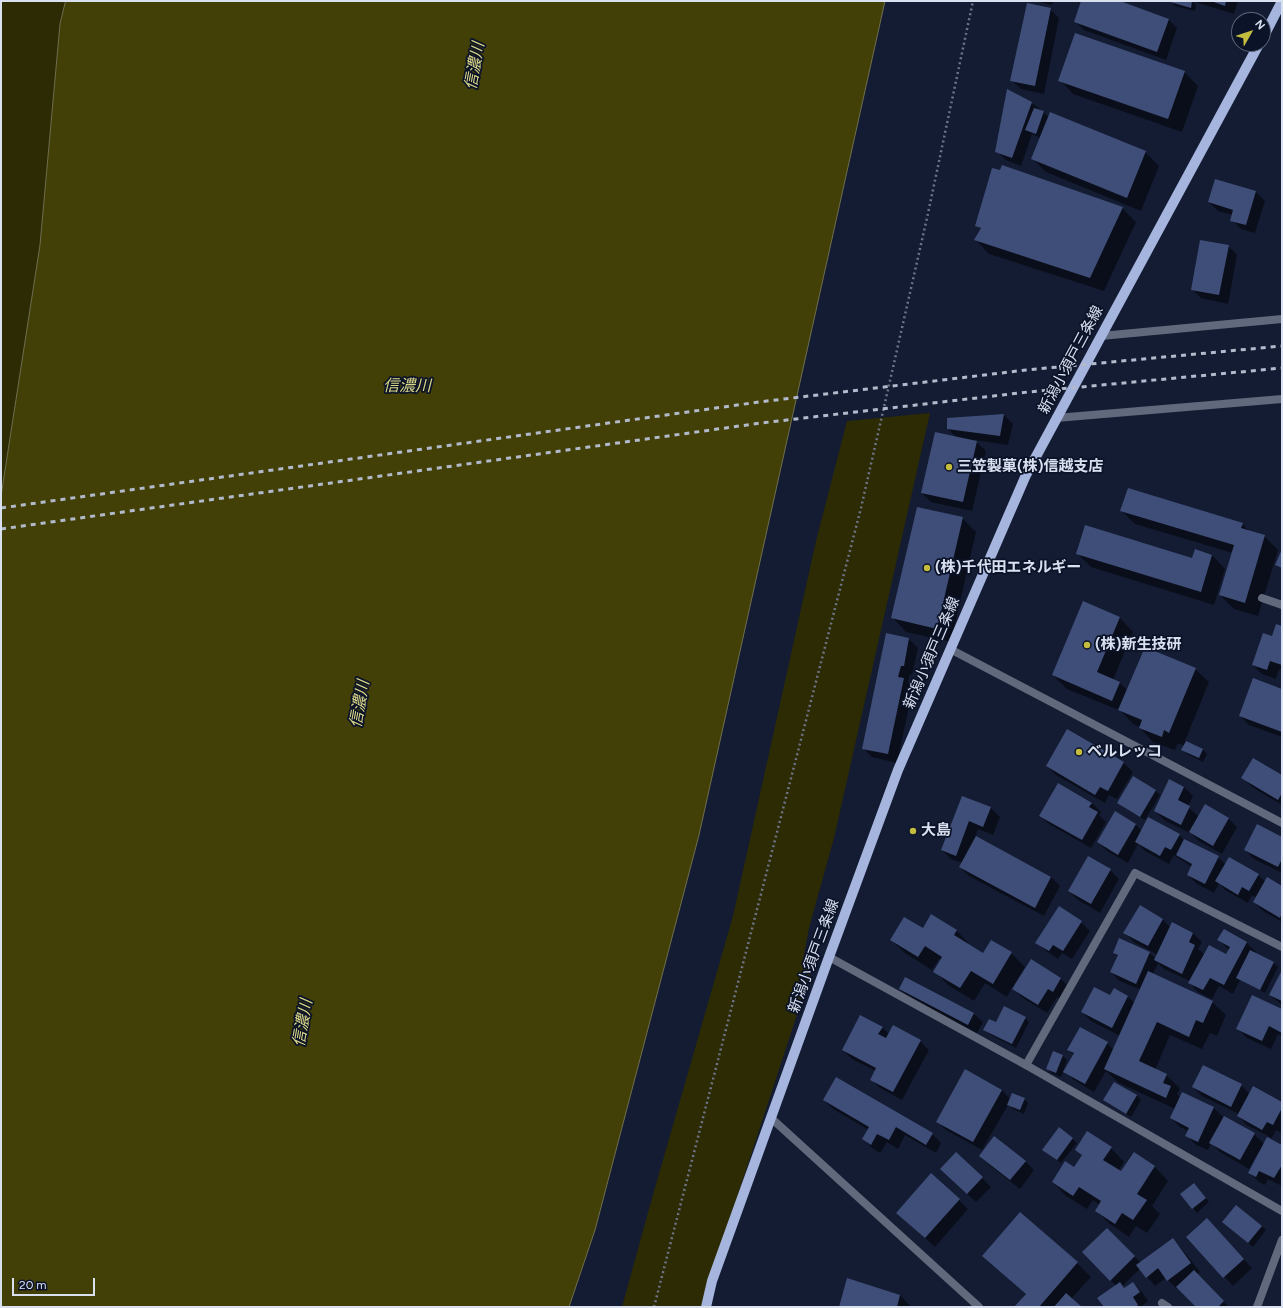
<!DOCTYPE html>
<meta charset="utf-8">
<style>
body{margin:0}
#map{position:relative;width:1283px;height:1308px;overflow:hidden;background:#141c33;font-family:Figtree,sans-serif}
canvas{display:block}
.frame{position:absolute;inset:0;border:2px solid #d9e0f0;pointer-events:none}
.north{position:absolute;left:1231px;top:12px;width:40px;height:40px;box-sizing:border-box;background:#0b1329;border:1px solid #5d6579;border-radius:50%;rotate:51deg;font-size:11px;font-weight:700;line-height:16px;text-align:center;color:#d9e0f0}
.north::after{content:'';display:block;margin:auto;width:14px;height:18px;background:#c4bc3e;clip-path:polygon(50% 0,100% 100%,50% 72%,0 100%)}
.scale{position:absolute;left:12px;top:1278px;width:83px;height:18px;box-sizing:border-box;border:2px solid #d9e0f0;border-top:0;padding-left:5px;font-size:12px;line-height:14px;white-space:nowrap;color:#d9e0f0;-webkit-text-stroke:3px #0b1329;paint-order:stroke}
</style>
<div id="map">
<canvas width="1283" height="1308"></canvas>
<div class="frame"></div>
<div class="north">N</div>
<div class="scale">20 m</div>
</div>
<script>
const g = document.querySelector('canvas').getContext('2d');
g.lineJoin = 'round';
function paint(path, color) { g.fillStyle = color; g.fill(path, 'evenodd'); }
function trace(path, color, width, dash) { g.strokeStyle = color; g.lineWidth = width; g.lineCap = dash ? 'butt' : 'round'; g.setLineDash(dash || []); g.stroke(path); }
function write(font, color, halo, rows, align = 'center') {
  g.font = font + ' Figtree,"Noto Sans JP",sans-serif'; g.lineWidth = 3.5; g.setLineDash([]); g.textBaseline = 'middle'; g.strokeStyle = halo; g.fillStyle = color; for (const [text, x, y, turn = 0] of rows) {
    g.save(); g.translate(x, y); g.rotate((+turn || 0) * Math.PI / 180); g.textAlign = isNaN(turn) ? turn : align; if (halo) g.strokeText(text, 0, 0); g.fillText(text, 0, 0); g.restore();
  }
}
paint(new Path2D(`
 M 1,1 L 66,1 L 60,24 L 40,245 L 1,496 Z
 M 930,413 L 834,838 L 809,928 L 802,965 L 813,966 L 701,1307 L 622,1307 L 652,1198 L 733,916 L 816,541 L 847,421 Z`), '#2d2b04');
const water = new Path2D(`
 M 66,1 L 885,1 L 699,835 L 595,1230 L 569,1307 L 1,1307 L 1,496 L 40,245 L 60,24 Z`);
paint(water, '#423f07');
trace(water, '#6f6f4d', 1);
paint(new Path2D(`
 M 1036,1 L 1053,1 L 1052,5 Z
 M 1082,1 L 1117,1 L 1168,19 L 1177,28 L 1166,60 L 1084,30 L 1075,21 Z
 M 1171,1 L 1192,1 L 1196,5 L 1195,11 L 1175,6 Z
 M 1192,1 L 1238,1 L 1234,14 Z
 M 1050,9 L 1059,18 L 1044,94 L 1021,89 L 1011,80 Z
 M 1184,72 L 1198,86 L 1182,132 L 1073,94 L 1060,80 Z
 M 1031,102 L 1049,117 L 1145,152 L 1159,166 L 1141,211 L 1046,172 L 1032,158 L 1041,138 L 1032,134 L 1021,166 L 1006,160 L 997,151 Z
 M 1001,171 L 1122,208 L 1136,222 L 1104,291 L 989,254 L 976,240 L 981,230 L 977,225 Z
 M 1256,192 L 1265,201 L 1255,233 L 1241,229 L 1232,220 L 1233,215 L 1218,211 L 1209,202 Z
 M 1228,246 L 1237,255 L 1228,304 L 1201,298 L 1192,289 Z
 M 1004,415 L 1013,424 L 1008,445 L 974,440 L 986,451 L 972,511 L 931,502 L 922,493 L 957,438 L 948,429 Z
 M 1122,511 L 1242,524 L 1251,532 L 1264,536 L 1278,550 L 1258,616 L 1234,609 L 1220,595 L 1233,553 L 1135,524 Z
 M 962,518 L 976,532 L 951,642 L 906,632 L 893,618 Z
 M 1077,553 L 1193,559 L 1212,555 L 1225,569 L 1214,605 L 1091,567 Z
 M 1083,603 L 1120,618 L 1133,632 L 1113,680 L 1120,683 L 1128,691 L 1195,669 L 1209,682 L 1185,741 L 1203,750 L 1207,754 L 1203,762 L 1187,754 L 1183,750 L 1184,746 L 1178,743 L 1175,750 L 1153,742 L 1140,728 L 1140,727 L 1133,724 L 1121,711 L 1067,689 L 1053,675 Z
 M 1282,627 L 1282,670 L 1279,669 L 1276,679 L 1262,674 L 1253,665 L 1273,637 Z
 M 886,634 L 909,639 L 918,648 L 912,675 L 910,674 L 908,683 L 913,688 L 897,763 L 872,757 L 863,748 Z
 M 1282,690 L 1282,737 L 1249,725 L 1240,716 Z
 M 1067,730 L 1124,763 L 1133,772 L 1117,799 L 1109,795 L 1105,803 L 1056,775 L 1047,766 Z
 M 1282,776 L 1282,805 L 1252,787 L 1243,778 Z
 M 1134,778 L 1156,791 L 1160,795 L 1145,820 L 1123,807 L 1119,803 Z
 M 1184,787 L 1193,796 L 1188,807 L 1199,817 L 1228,818 L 1237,827 L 1222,854 L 1199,841 L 1190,832 L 1190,833 L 1164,820 L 1155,811 Z
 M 963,797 L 991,808 L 1000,817 L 993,835 L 978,829 L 975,837 L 1051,877 L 1060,886 L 1044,916 L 969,876 L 960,867 L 963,863 L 951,859 L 942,850 Z
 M 1092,803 L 1101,812 L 1099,815 L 1106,822 L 1091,848 L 1049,824 L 1040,816 Z
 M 1135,824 L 1142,831 L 1179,835 L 1185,841 L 1218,857 L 1226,865 L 1258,875 L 1266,882 L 1282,887 L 1282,922 L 1263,911 L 1254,902 L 1257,898 L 1252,895 L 1248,903 L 1225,890 L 1219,883 L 1214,893 L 1197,884 L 1188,875 L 1192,867 L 1174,855 L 1169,864 L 1145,851 L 1138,844 L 1128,863 L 1107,851 L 1098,842 Z
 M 1282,838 L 1282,873 L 1254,859 L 1245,850 Z
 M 1110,870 L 1119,879 L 1100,913 L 1078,900 L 1069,891 Z
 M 1140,906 L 1163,920 L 1170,927 L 1193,933 L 1202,942 L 1198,949 L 1205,955 L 1226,955 L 1229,950 L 1219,940 L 1224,930 L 1247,943 L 1256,952 L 1255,954 L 1274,963 L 1278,967 L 1265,993 L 1240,980 L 1233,994 L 1219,986 L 1212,999 L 1198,992 L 1190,983 L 1190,981 L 1164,969 L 1158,963 L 1153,974 L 1212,1002 L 1226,1015 L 1217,1036 L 1210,1033 L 1202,1049 L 1170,1035 L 1155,1070 L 1166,1075 L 1180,1088 L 1177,1094 L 1180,1097 L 1182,1093 L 1214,1108 L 1224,1118 L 1254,1134 L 1264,1144 L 1282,1146 L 1282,1186 L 1268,1179 L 1265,1185 L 1259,1182 L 1250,1173 L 1261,1151 L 1259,1151 L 1249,1169 L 1220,1152 L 1211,1143 L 1208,1150 L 1196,1145 L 1187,1136 L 1189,1131 L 1180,1127 L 1171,1118 L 1175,1109 L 1119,1083 L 1106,1071 L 1094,1092 L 1074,1080 L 1065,1071 L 1074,1055 L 1068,1050 L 1080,1028 L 1107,1043 L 1114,1050 L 1120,1036 L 1091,1021 L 1082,1012 L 1111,997 L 1114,989 L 1128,997 L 1135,1003 L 1141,990 L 1120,981 L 1111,972 L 1118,957 L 1114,953 L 1149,952 L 1156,959 L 1158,955 L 1134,942 L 1125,933 Z
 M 931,916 L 957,931 L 970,945 L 970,946 L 983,954 L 991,941 L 1011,953 L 1025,967 L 1014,985 L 1016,986 L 1031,961 L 1061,979 L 1070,988 L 1062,1001 L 1057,997 L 1047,1013 L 1023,998 L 1012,988 L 1007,997 L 985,983 L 974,1001 L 948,985 L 935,971 L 941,960 L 939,959 L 932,970 L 905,953 L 891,940 L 923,929 Z
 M 1081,922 L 1090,931 L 1072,959 L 1062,953 L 1058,959 L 1046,951 L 1037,942 Z
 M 1282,972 L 1282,1005 L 1270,995 Z
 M 900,989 L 974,1014 L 983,1022 L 977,1033 L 909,998 Z
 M 1282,1010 L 1282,1036 L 1278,1034 L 1271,1049 L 1247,1038 L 1238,1029 Z
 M 1025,1018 L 1029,1022 L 1016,1048 L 989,1034 L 985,1030 L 996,1024 Z
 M 882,1027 L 889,1034 L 920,1041 L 929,1050 L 902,1100 L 880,1088 L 871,1079 L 876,1071 L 852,1059 L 843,1050 Z
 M 1053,1052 L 1063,1056 L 1067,1060 L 1061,1077 L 1051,1073 L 1047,1068 Z
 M 1115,1083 L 1137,1096 L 1141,1100 L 1131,1117 L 1109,1104 L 1104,1100 Z
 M 1241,1085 L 1250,1094 L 1282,1103 L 1282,1133 L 1276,1130 L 1272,1138 L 1247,1125 L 1238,1116 L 1239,1114 L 1202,1096 L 1193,1087 Z
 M 1002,1090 L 1010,1099 L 1024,1099 L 1028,1103 L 1024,1114 L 1013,1109 L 1008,1105 L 982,1150 L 946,1130 L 937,1121 Z
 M 824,1100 L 932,1134 L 941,1143 L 936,1153 L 905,1135 L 898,1149 L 887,1142 L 880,1153 L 872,1148 L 863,1139 L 869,1130 L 833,1109 Z
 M 1072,1138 L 1077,1143 L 1061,1163 L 1048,1154 Z
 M 1111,1148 L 1124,1162 L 1118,1171 L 1121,1173 L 1134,1153 L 1155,1167 L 1168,1181 L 1152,1206 L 1160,1214 L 1147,1233 L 1136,1226 L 1129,1237 L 1110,1224 L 1096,1211 L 1100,1205 L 1093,1200 L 1087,1209 L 1066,1196 L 1053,1182 L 1074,1169 L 1083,1156 L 1077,1150 Z
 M 980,1156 L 1025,1161 L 1034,1170 L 1020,1189 L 989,1165 Z
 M 941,1169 L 982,1178 L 991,1187 L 976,1202 Z
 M 1198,1188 L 1209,1202 L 1197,1213 L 1193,1208 Z
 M 959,1200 L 968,1209 L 935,1247 L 907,1222 Z
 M 1020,1213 L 1077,1263 L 1091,1277 L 1071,1299 L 1080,1307 L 1015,1307 L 1026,1294 L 983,1256 Z
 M 1228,1226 L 1262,1226 L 1266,1230 L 1253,1247 Z
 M 1107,1229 L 1141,1263 L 1172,1239 L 1181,1248 L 1200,1272 L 1197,1274 L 1229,1307 L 1197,1307 L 1179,1288 L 1177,1289 L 1166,1278 L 1155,1286 L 1140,1269 L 1122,1286 L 1125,1289 L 1133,1283 L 1142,1292 L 1148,1301 L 1141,1307 L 1105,1307 L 1116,1286 L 1084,1252 Z
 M 1215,1229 L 1252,1268 L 1233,1286 L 1187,1237 Z
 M 900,1295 L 911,1307 L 840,1307 Z`), '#0007');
paint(new Path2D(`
 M 1081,1 L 1120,1 L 1169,19 L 1157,52 L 1074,22 Z
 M 1170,1 L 1192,1 L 1191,8 L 1170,2 Z
 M 1211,1 L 1226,1 L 1225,6 Z
 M 1027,3 L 1051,8 L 1035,86 L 1010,81 Z
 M 1075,33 L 1185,71 L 1168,119 L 1058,81 Z
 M 1007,89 L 1032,102 L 1012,158 L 995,152 Z
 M 1034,108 L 1044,111 L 1036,134 L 1025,130 Z
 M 1050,112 L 1146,151 L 1127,198 L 1031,159 Z
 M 1002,165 L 1123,207 L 1090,278 L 974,240 L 981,228 L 975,226 L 992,168 L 1000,170 Z
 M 1215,179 L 1256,191 L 1246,225 L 1230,221 L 1233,210 L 1208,202 Z
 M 1200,240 L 1229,245 L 1219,295 L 1191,290 Z
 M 1004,414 L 1000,436 L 947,429 L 947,418 Z
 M 935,432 L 977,441 L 963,502 L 921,493 Z
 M 1128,488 L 1243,523 L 1241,528 L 1265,535 L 1245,603 L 1219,595 L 1234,545 L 1120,511 Z
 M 917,507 L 963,517 L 937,629 L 891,618 Z
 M 1085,525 L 1192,558 L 1195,549 L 1212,555 L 1201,592 L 1076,554 Z
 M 1282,549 L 1282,568 L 1275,565 Z
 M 1083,601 L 1120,617 L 1097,672 L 1120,682 L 1112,701 L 1052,675 Z
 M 1276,624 L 1282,626 L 1282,665 L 1270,661 L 1267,670 L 1252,665 L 1263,633 L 1272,636 Z
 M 886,633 L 909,638 L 904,666 L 901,666 L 898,677 L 904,678 L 888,754 L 862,749 Z
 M 1145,647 L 1196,668 L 1169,733 L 1164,730 L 1162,737 L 1139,728 L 1142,720 L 1118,710 Z
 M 1253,678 L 1282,689 L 1282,732 L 1239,716 Z
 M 1067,729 L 1124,762 L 1108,791 L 1100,787 L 1095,795 L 1046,766 Z
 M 1186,741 L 1203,749 L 1199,758 L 1181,750 Z
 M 1253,758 L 1282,775 L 1282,793 L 1278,800 L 1241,778 Z
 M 1133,776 L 1156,790 L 1140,817 L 1117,803 Z
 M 1169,779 L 1184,787 L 1178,800 L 1190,806 L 1181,825 L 1154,811 Z
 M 1058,783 L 1092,803 L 1089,807 L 1098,812 L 1082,840 L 1039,816 Z
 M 962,796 L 991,807 L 983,827 L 969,821 L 956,856 L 941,850 Z
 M 1205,804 L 1229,818 L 1213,846 L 1189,832 Z
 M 1115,811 L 1136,824 L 1118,855 L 1097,842 Z
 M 1148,817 L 1180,834 L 1171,850 L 1165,847 L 1160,856 L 1135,842 Z
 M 1257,824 L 1282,837 L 1282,859 L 1278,867 L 1244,850 Z
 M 976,836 L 1051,877 L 1035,908 L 959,867 Z
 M 1184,839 L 1219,856 L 1205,884 L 1187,875 L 1192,864 L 1176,855 Z
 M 1088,856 L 1111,869 L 1091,904 L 1068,891 Z
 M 1229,857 L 1259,874 L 1249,891 L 1242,887 L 1238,895 L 1215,881 Z
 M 1267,877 L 1282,886 L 1282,913 L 1280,918 L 1253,902 Z
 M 1140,905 L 1163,919 L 1148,946 L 1123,933 Z
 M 1059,906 L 1082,921 L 1063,951 L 1053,945 L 1049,951 L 1035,943 Z
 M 931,914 L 957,930 L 954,935 L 983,953 L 991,940 L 1012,952 L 993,984 L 971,971 L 960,988 L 933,972 L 942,957 L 925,946 L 918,957 L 890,940 L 904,917 L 923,928 Z
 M 1172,922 L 1193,933 L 1189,942 L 1195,945 L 1182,974 L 1154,960 Z
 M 1224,929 L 1247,942 L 1224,985 L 1210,978 L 1203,990 L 1188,983 L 1209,945 L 1226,954 L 1230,947 L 1217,940 Z
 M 1119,938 L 1150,952 L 1136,984 L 1110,972 L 1118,955 L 1113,953 Z
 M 1250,950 L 1274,962 L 1260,990 L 1236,978 Z
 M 1031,959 L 1061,978 L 1053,992 L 1048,989 L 1038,1005 L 1012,989 Z
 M 1282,970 L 1282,1001 L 1269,995 Z
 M 1148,971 L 1213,1001 L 1203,1023 L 1196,1020 L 1189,1037 L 1157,1022 L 1139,1061 L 1167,1074 L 1163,1083 L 1171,1086 L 1166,1098 L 1104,1069 Z
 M 905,977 L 974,1013 L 968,1025 L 899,989 Z
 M 1094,987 L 1110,995 L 1114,988 L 1128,996 L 1112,1028 L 1081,1012 Z
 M 1252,995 L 1282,1009 L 1282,1033 L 1269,1026 L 1262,1041 L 1236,1029 Z
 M 1004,1006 L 1026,1017 L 1012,1044 L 983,1030 L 989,1019 L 996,1022 Z
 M 860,1015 L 883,1027 L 878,1034 L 886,1038 L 893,1025 L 921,1040 L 893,1092 L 870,1080 L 876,1068 L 842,1050 Z
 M 1080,1027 L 1108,1042 L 1085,1084 L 1063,1072 L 1074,1053 L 1067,1050 Z
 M 1053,1051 L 1063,1055 L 1056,1073 L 1046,1069 Z
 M 1203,1065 L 1242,1084 L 1231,1107 L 1192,1087 Z
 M 965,1069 L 1002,1090 L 973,1142 L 936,1122 Z
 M 836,1077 L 933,1133 L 926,1145 L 896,1127 L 889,1140 L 877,1134 L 871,1145 L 862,1139 L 869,1127 L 823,1100 Z
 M 1114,1082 L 1137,1095 L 1126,1114 L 1103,1100 Z
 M 1253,1086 L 1282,1102 L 1282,1108 L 1273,1125 L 1267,1122 L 1262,1130 L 1237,1116 Z
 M 1182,1092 L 1214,1107 L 1198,1142 L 1185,1136 L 1189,1128 L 1170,1118 Z
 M 1012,1093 L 1025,1098 L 1020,1110 L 1007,1105 Z
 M 1224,1116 L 1255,1133 L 1240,1160 L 1209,1143 Z
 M 1059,1127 L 1073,1138 L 1057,1160 L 1042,1150 Z
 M 1087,1131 L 1112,1147 L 1103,1160 L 1121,1171 L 1134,1152 L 1155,1166 L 1137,1194 L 1147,1200 L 1133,1220 L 1122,1213 L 1115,1224 L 1095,1211 L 1101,1201 L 1079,1187 L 1073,1196 L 1052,1182 L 1065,1161 L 1074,1167 L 1082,1155 L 1075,1150 Z
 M 994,1136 L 1026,1161 L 1010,1180 L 979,1156 Z
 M 1267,1137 L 1282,1145 L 1282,1165 L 1274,1178 L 1259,1171 L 1256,1177 L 1248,1173 Z
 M 956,1152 L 983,1177 L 967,1194 L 940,1169 Z
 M 931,1173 L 960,1199 L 925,1238 L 896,1213 Z
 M 1194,1183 L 1206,1198 L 1192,1209 L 1180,1194 Z
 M 1236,1205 L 1262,1226 L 1248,1243 L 1222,1222 Z
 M 1020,1212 L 1078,1262 L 1039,1307 L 1014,1307 L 1026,1294 L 982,1256 Z
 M 1207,1218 L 1244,1259 L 1223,1278 L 1186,1237 Z
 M 1107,1228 L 1135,1256 L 1110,1281 L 1082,1252 Z
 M 1173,1238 L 1191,1263 L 1167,1281 L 1158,1268 L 1146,1278 L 1136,1265 Z
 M 1194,1270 L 1224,1301 L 1218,1307 L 1196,1307 L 1176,1287 Z
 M 847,1278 L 900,1295 L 897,1307 L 839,1307 Z
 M 1120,1282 L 1124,1288 L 1133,1282 L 1140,1292 L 1133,1297 L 1138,1305 L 1136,1307 L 1104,1307 L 1097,1298 Z
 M 1066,1293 L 1082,1307 L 1054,1307 Z`), '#3f4e78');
trace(new Path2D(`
 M 654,1307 L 861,508 L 927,218 L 973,1`), '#6c7488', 2.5, [2, 3]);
trace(new Path2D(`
 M 1262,598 L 1282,605
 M 1026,1065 L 1135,873 L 1282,947
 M 1162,1303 L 1168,1307`), '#61697c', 8);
trace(new Path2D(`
 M 1101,336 L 1282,319
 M 1056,418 L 1282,399
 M 950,649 L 1282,823
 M 829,957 L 1026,1065 L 1282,1211
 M 771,1118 L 979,1307
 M 1257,1307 L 1282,1240`), '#61697c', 8);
trace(new Path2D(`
 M 1263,38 L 1282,1
 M 706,1307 L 712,1281 L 829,957 L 898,770 L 1026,475 L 1259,44`), '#a5b5de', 10);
trace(new Path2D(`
 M 1,508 L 759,402 L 1026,370 L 1282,346
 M 1,529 L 761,423 L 1028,392 L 1282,368`), '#b2bacb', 3, [5, 5]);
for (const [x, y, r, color] of [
 [949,467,4,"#c4bc3e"],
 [927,568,4,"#c4bc3e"],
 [1087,645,4,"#c4bc3e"],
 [1079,752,4,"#c4bc3e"],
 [913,831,4,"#c4bc3e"]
]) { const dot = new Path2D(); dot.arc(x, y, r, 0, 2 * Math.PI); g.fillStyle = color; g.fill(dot); trace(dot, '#0b1329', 1.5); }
write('15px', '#d9e0f0', '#0b1329', [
 ["新潟小須戸三条線",1071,360,-62],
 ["新潟小須戸三条線",932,653,-67],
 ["新潟小須戸三条線",814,956,-70]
]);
write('bold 15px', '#d9e0f0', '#0b1329', [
 ["三笠製菓(株)信越支店",957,467],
 ["(株)千代田エネルギー",935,568],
 ["(株)新生技研",1095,645],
 ["ベルレッコ",1087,752],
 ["大島",921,831]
], 'left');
write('italic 16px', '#dcd888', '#0b1329', [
 ["信濃川",475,66,-80],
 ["信濃川",407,386],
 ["信濃川",360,704,-80],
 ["信濃川",303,1023,-80]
]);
</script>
